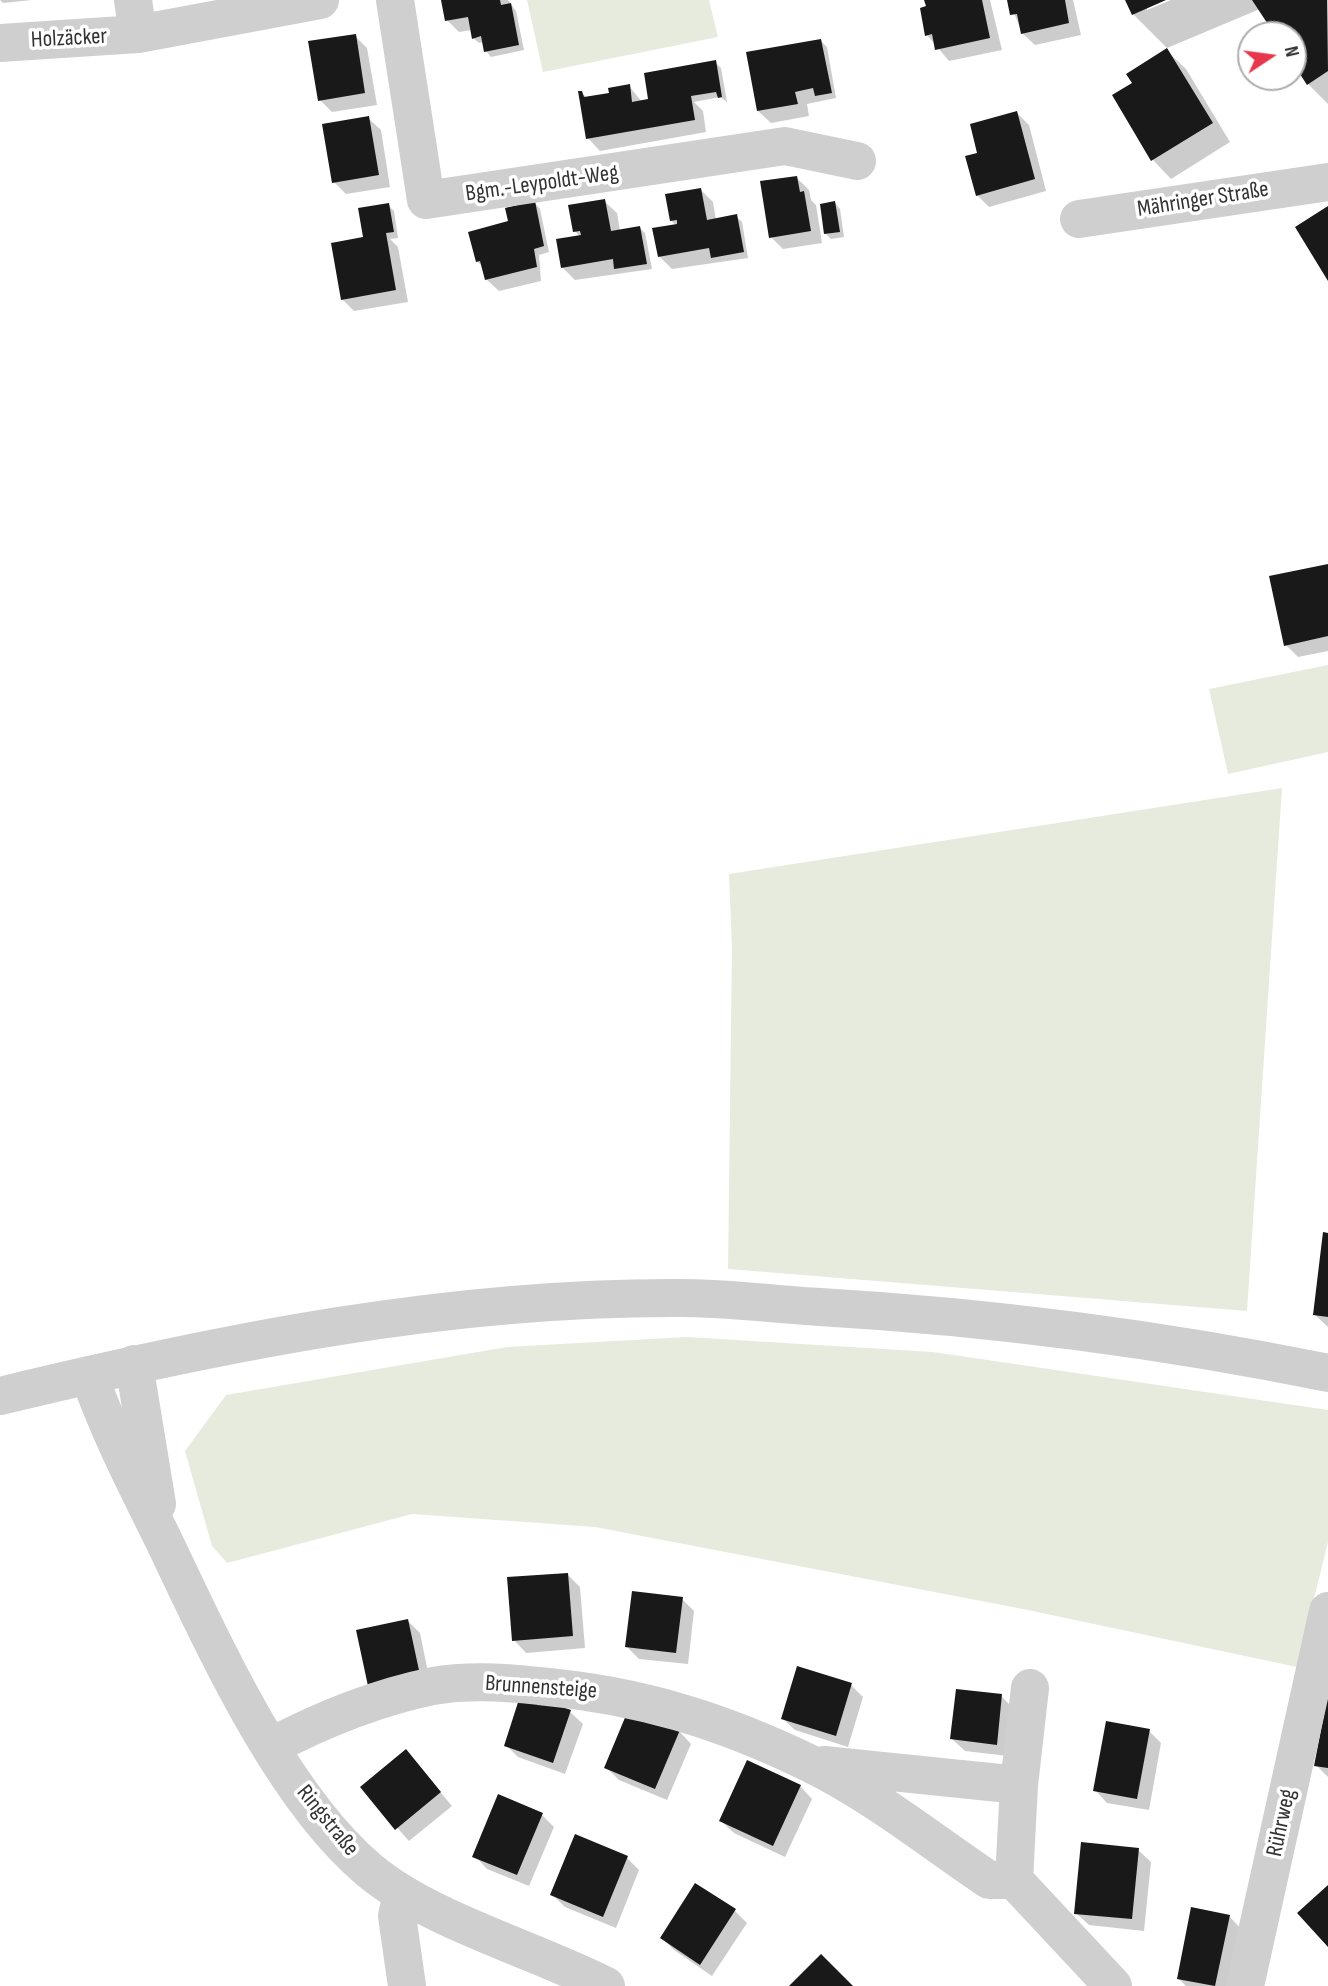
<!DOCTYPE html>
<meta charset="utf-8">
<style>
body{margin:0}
#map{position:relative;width:1328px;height:1986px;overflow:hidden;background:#fff;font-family:"Sofia Sans Condensed",sans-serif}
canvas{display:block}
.north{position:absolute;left:1237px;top:21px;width:70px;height:70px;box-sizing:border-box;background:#fff;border:2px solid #adadad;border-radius:50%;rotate:77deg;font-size:19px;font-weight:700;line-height:28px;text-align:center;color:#323232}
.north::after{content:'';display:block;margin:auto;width:24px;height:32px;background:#e6374d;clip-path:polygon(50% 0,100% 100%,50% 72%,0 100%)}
</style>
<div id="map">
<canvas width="1328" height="1986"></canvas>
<div class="north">N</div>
</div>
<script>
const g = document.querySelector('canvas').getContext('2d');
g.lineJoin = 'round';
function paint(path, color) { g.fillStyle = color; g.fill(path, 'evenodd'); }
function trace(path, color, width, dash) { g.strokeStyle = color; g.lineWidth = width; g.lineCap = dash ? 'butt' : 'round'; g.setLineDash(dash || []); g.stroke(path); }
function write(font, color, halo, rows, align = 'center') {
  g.font = font + ' "Sofia Sans Condensed",sans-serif'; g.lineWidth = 7; g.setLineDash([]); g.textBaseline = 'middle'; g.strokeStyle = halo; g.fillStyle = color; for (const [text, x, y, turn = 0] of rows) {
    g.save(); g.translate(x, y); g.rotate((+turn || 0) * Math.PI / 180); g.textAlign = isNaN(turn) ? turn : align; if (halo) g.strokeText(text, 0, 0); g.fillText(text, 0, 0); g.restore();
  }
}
paint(new Path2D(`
 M 527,0 L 709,0 L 718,37 L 543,72 Z
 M 1328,665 L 1328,752 L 1228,774 L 1209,689 Z
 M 1282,788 L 1247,1311 L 728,1269 L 732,947 L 729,874 Z
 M 687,1337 L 933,1352 L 1328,1410 L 1328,1542 L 1297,1667 L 1023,1609 L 595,1527 L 412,1514 L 227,1563 L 212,1546 L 185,1451 L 226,1395 L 507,1347 Z`), '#e6ebde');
paint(new Path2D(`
 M 0,0 L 32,0 L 3,3 Z
 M 443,0 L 508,0 L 516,11 L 524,50 L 491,57 L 486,51 L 484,42 L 479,43 L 473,38 L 472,30 L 459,32 L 447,20 Z
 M 926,0 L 990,0 L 1002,50 L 949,61 L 927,35 Z
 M 1009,0 L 1073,0 L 1081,35 L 1035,45 L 1022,33 Z
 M 1127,0 L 1162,0 L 1147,6 L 1147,10 L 1171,0 L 1328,0 L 1328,104 L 1308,84 L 1293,60 L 1293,35 L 1277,35 L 1260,9 L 1167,48 L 1133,14 Z
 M 355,36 L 367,48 L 377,105 L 332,112 L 320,100 Z
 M 821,41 L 827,47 L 836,98 L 807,104 L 809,116 L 771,123 L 758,111 Z
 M 1167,51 L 1186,69 L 1230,142 L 1171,179 L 1153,160 L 1115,96 L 1135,84 Z
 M 715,62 L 721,68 L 727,102 L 720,97 L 694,102 L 703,111 L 706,132 L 600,151 L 588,138 L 582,93 L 587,98 L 611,94 L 629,86 L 642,102 L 650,100 Z
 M 1017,113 L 1029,125 L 1046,191 L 989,207 L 977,195 L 980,154 Z
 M 368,118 L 381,130 L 390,187 L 346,194 L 334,182 Z
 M 797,178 L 809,190 L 811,200 L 816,205 L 822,243 L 783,249 L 771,237 Z
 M 701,190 L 713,202 L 716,220 L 736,216 L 742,222 L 748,258 L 672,269 L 659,256 L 676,226 L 671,220 Z
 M 604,201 L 617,213 L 620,231 L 640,228 L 645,233 L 652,269 L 575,280 L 563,268 L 580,237 L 575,231 Z
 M 535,203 L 540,209 L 549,252 L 539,255 L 541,281 L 499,291 L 486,279 L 483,267 L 477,261 L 512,222 Z
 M 835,203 L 840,209 L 844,237 L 831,239 L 825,233 Z
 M 388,205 L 394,211 L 398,238 L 390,239 L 398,247 L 408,302 L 354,311 L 342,299 L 365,239 Z
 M 1328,565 L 1328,651 L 1298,657 L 1286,645 Z
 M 1328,1235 L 1328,1327 L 1314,1314 Z
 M 568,1575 L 580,1587 L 585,1648 L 526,1653 L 514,1640 Z
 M 682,1599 L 694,1611 L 688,1664 L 639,1659 L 626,1646 Z
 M 408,1621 L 420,1633 L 431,1687 L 382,1697 Z
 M 851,1685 L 863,1697 L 848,1747 L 795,1730 L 782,1718 Z
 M 522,1695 L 570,1712 L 583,1724 L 565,1774 L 518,1757 L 506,1745 Z
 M 1001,1696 L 1013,1708 L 1008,1756 L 965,1751 L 952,1739 Z
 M 1328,1701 L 1328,1777 L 1316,1765 Z
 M 679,1731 L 691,1744 L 667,1800 L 619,1780 L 606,1767 Z
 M 1149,1731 L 1161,1743 L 1149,1810 L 1107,1803 L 1095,1790 Z
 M 406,1751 L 452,1806 L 409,1841 L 362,1788 Z
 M 800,1786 L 812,1799 L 785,1857 L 734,1833 L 721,1821 Z
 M 542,1815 L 554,1827 L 529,1886 L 487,1869 L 475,1856 Z
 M 1138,1850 L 1151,1862 L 1144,1931 L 1089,1925 L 1076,1913 Z
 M 627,1858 L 639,1870 L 616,1928 L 565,1907 L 552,1894 Z
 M 735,1911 L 747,1923 L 712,1976 L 674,1950 L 662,1938 Z
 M 1229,1916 L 1241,1929 L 1230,1986 L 1186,1986 L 1179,1979 Z`), '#0003');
paint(new Path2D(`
 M 441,0 L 500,0 L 501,5 L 511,3 L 519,45 L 484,52 L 481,36 L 472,39 L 468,17 L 445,21 Z
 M 924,0 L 982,0 L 990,38 L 935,50 L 932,34 L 925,36 L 920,8 L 926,6 Z
 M 1007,0 L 1065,0 L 1069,23 L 1021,34 L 1017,14 L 1010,15 Z
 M 1125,0 L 1166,0 L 1132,15 Z
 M 1252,0 L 1327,0 L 1328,71 L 1307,85 L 1293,63 L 1293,35 L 1275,35 Z
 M 356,34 L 365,93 L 318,101 L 308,41 Z
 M 821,39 L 832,93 L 815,96 L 813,88 L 795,92 L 798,104 L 757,111 L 746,52 Z
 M 1167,48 L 1213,123 L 1151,161 L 1112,95 L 1132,83 L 1126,74 Z
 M 716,60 L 722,97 L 718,98 L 716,92 L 691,96 L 695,120 L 586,139 L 578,91 L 582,91 L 584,97 L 609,93 L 608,88 L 630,84 L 632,102 L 648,99 L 644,73 Z
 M 1017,111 L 1035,179 L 976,196 L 965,156 L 977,153 L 970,124 Z
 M 369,116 L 379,175 L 332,183 L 322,124 Z
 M 797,176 L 800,192 L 804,191 L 811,231 L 769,238 L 760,181 Z
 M 701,188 L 707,220 L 737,214 L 744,252 L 711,258 L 709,248 L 658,257 L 652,228 L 677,224 L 677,220 L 670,221 L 665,194 Z
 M 605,199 L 611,231 L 640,226 L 647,264 L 614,269 L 613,259 L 561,268 L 556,239 L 581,235 L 580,231 L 573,232 L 568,205 Z
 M 535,201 L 544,246 L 534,249 L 537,267 L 485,280 L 480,261 L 476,262 L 468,232 L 508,221 L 505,208 Z
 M 835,201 L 840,232 L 824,234 L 820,204 Z
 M 389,203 L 394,232 L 386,233 L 396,290 L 341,300 L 331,243 L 363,237 L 358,208 Z
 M 1328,206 L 1328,281 L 1295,227 Z
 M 1328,564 L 1328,636 L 1284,646 L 1269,576 Z
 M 1323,1232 L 1328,1233 L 1328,1317 L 1313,1315 Z
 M 568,1573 L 573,1636 L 512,1641 L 507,1577 Z
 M 632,1591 L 683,1597 L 676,1653 L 625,1647 Z
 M 408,1619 L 420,1675 L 368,1686 L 356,1630 Z
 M 797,1666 L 852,1683 L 836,1736 L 781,1719 Z
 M 956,1689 L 1002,1694 L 997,1745 L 950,1739 Z
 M 521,1693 L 571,1710 L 553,1763 L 504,1746 Z
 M 1327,1699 L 1328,1699 L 1328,1768 L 1314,1766 Z
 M 629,1708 L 680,1730 L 655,1789 L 604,1768 Z
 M 1106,1721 L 1150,1729 L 1137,1799 L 1093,1791 Z
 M 406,1749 L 441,1792 L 395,1830 L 360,1787 Z
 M 747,1760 L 801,1785 L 773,1846 L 719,1821 Z
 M 498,1794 L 543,1813 L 517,1875 L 472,1857 Z
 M 575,1834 L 628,1856 L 603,1917 L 550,1895 Z
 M 1081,1842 L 1139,1848 L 1132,1919 L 1074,1914 Z
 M 695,1883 L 736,1909 L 700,1965 L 660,1938 Z
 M 1328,1885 L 1328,1947 L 1297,1913 Z
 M 1191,1907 L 1230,1915 L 1215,1986 L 1177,1979 Z
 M 821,1954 L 853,1986 L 789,1986 Z`), '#191919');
trace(new Path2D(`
 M 133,0 L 138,34
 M 395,0 L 426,200 L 785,146 L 857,161
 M 0,43 L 138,34 L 320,0
 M 1079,219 L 1328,182
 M 134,1364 L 157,1504
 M 89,1375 C 109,1432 136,1484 163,1539 C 213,1643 280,1795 369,1870 C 430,1921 534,1949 606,1986
 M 0,1396 C 224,1342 448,1297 679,1298 C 726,1298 773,1304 820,1307 C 991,1317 1161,1339 1328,1373
 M 270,1747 C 323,1719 375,1698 433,1686 C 467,1680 505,1682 539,1686 C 638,1695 721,1720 811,1764 C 874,1795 931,1841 989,1880 L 1014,1880 L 1113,1986
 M 824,1765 L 1019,1785 L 1014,1880
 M 1019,1785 L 1030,1688
 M 402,1894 L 397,1916 L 407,1986
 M 1245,1986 L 1328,1611`), '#cfcfcf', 38);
write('23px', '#323232', '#fff', [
 ["Holzäcker",69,39,-3],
 ["Bgm.-Leypoldt-Weg",542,184,-8],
 ["Mähringer Straße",1203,200,-9],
 ["Brunnensteige",541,1688,4],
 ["Ringstraße",327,1821,51],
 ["Rührweg",1282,1823,-78]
]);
</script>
